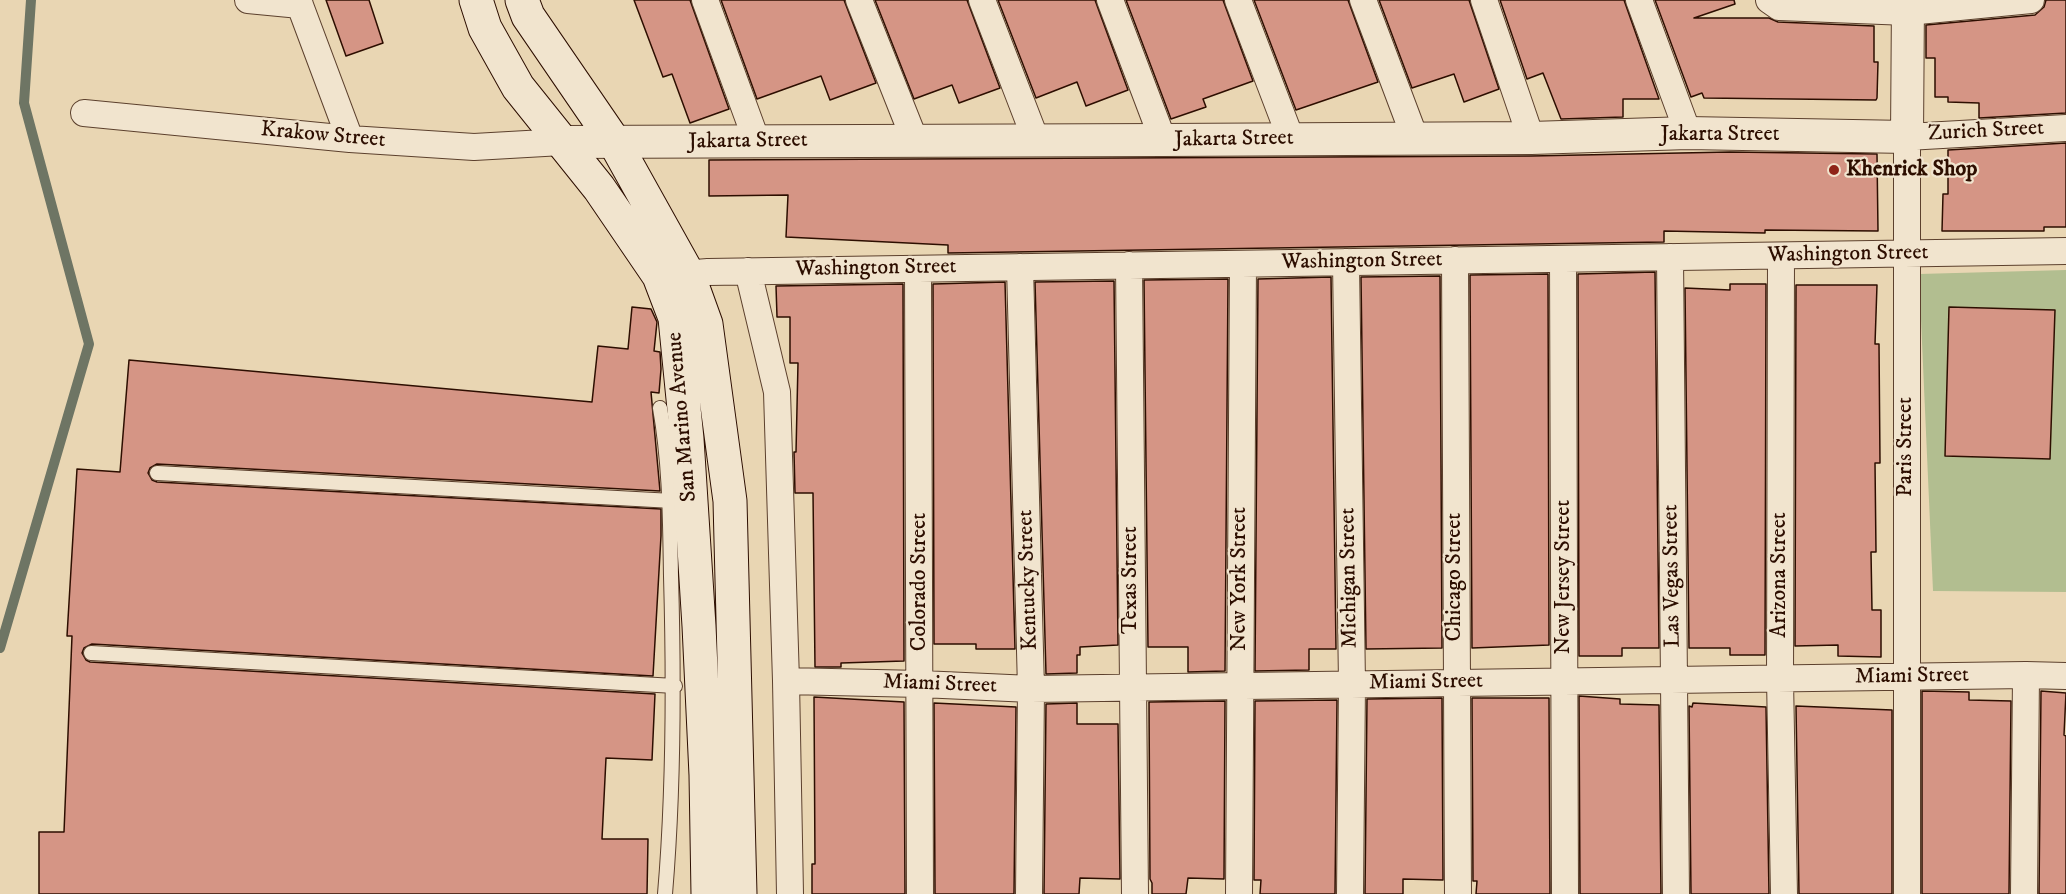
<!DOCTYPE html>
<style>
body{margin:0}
canvas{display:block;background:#e9d6b3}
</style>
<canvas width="2066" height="894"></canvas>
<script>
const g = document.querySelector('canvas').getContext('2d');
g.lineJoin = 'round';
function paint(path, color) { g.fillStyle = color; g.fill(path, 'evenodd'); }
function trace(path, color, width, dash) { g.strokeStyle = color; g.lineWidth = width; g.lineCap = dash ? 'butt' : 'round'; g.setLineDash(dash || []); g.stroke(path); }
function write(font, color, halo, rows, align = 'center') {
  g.font = font + ' "IM FELL DW Pica",serif'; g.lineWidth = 4.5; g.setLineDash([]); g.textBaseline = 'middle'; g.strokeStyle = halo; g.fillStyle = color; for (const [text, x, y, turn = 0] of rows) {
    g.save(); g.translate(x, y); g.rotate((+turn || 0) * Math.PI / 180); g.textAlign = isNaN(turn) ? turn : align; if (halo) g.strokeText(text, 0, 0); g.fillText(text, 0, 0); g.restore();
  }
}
paint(new Path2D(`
 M 2066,270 L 2066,592 L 1933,591 L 1919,274 Z`), '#b2be90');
trace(new Path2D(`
 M 0,648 L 89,344 L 24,103 L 31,0`), '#6e7564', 10);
const building = new Path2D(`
 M 326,0 L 369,0 L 383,43 L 346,56 Z
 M 634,0 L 690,0 L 729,109 L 690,123 L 672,74 L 663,77 Z
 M 721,0 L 844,0 L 876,83 L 830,100 L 821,76 L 757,99 Z
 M 875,0 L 967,0 L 1000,88 L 959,103 L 952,85 L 914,99 Z
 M 998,0 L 1095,0 L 1128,90 L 1086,106 L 1077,82 L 1036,98 Z
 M 1126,0 L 1223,0 L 1253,81 L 1203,99 L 1206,107 L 1171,119 Z
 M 1254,0 L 1348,0 L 1378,82 L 1296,110 Z
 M 1379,0 L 1469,0 L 1499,89 L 1464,102 L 1454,74 L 1412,88 Z
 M 1500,0 L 1624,0 L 1659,99 L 1623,99 L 1623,117 L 1561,119 L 1543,73 L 1527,79 Z
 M 1655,0 L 1734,0 L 1735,4 L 1694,18 L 1769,18 L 1778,22 L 1874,26 L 1874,62 L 1878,62 L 1877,98 L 1876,100 L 1704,98 L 1702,93 L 1691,97 Z
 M 2046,0 L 2066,0 L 2066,113 L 1979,118 L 1979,103 L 1948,102 L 1948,97 L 1935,97 L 1935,58 L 1926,58 L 1926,25 L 2035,15 L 2044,7 Z
 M 2066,143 L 2066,227 L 2044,227 L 2044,231 L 1942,231 L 1943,194 L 1948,194 L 1948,150 Z
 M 1730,152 L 1877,154 L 1878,231 L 1765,230 L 1765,233 L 1664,231 L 1664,242 L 948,253 L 948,245 L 786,237 L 788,195 L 709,196 L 709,160 L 1531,156 Z
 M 1655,272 L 1659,648 L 1622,648 L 1622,656 L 1579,656 L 1578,274 Z
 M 1548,274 L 1549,645 L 1472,648 L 1470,275 Z
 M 1440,276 L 1442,648 L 1366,649 L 1361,277 Z
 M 1331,277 L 1336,649 L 1309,649 L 1309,670 L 1255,671 L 1258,279 Z
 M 1228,279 L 1225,671 L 1188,672 L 1188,647 L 1148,647 L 1144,280 Z
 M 1114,281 L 1118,645 L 1080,647 L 1080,655 L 1077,655 L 1077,673 L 1046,674 L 1035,282 Z
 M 1005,282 L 1015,649 L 976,649 L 976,644 L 934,644 L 933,284 Z
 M 903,284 L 904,661 L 841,663 L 841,667 L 815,667 L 813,493 L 795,493 L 794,452 L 796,452 L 798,363 L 790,363 L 790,317 L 777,317 L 776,286 Z
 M 1730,284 L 1766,284 L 1765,655 L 1730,655 L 1730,648 L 1689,648 L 1685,288 L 1730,290 Z
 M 1796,285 L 1877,285 L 1875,344 L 1879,344 L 1880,463 L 1875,463 L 1876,552 L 1871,552 L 1872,610 L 1881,610 L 1881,657 L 1838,656 L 1838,645 L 1795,646 Z
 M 632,307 L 651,309 L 657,322 L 654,351 L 660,352 L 661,369 L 659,393 L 651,392 L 660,491 L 157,464 L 150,468 L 148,473 L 152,480 L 157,482 L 661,509 L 661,536 L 653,676 L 92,644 L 84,648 L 82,653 L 86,660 L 90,662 L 655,694 L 652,760 L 606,758 L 602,839 L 648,839 L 647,894 L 39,894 L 39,832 L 64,832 L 72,636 L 67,636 L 77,469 L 120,472 L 129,360 L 592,402 L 598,346 L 628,349 Z
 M 1949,307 L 2055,310 L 2050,459 L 1945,456 Z
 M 1922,691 L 1969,692 L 1969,700 L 2011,701 L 2009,894 L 1922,894 Z
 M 2041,691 L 2066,693 L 2064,735 L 2066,736 L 2066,894 L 2039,894 Z
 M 1579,696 L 1620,699 L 1620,704 L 1659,705 L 1661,894 L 1580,894 Z
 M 814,697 L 904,702 L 905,894 L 812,894 L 812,864 L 815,864 Z
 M 1442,698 L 1443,880 L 1403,879 L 1403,894 L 1365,894 L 1367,699 Z
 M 1472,698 L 1549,698 L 1550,894 L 1476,894 L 1477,881 L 1473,881 Z
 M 1337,700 L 1335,894 L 1260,894 L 1261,880 L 1254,880 L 1255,701 Z
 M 1225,701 L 1224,879 L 1188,878 L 1186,894 L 1152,894 L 1152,883 L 1150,879 L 1149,702 Z
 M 934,703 L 1016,707 L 1014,894 L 935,894 Z
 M 1077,703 L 1077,724 L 1118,724 L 1120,879 L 1080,878 L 1079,894 L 1044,894 L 1046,704 Z
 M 1693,703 L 1766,707 L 1769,894 L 1691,894 L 1689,706 L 1692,707 Z
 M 1796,706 L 1892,710 L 1892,894 L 1799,894 Z`);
paint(building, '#d59585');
trace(building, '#2d0e00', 1.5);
const service = new Path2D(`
 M 660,408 C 670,463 670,520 671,576 C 674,682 674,788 665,894
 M 157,473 L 691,502
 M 91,653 L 675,686`);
const minor = new Path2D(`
 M 248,0 L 300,5
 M 298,0 L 350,139
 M 705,0 L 757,142
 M 859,0 L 915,141
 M 982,0 L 1036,140
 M 1110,0 L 1163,140
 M 1238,0 L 1291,139
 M 1363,0 L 1415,138
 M 1484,0 L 1531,138
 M 1639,0 L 1688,133
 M 1769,0 L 1779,7 L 1908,12 L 2031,0
 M 84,113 L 350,139 L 474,147 L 562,142
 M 1781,256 L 1780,679 L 1784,894
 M 1670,257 L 1676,894
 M 1563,259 L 1565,894
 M 1455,260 L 1458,894
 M 1346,262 L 1352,684 L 1350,894
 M 1129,265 L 1135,894
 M 1020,267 L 1031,689 L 1029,894
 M 918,269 L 920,894
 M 748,271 L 777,392 L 786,681 L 790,894
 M 672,275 L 708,272 L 2066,251
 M 786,681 L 921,684 L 1031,689 L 2026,675 L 2066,676
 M 1239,894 L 1243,264
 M 1907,894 L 1907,137 L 2066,128
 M 2024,894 L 2026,675`);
const tertiary = new Path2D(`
 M 562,142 L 1163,140 L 1531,138 L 1688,133 L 1907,137 L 1908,0`);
const secondary = new Path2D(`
 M 476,0 L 485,28 L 518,87 L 599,188 L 659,276 L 675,318 L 687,439 L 699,626 L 706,775 L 708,894
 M 522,0 L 528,16 L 615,143 L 688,274 L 706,324 L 730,501 L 740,894`);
trace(service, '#5c402d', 16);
trace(minor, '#5c402d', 28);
trace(tertiary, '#5c402d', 34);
trace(secondary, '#2d0e00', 35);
trace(service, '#f1e4ce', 14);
trace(minor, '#f1e4ce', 26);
trace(tertiary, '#f1e4ce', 32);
trace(secondary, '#f1e4ce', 33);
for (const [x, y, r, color] of [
 [1834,170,6,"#8f2418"]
]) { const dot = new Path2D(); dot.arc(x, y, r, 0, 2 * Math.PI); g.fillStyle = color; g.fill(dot); trace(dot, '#f1e4ce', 2); }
write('22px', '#2d0e00', '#f1e4ce', [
 ["Zurich Street",1986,132,-3],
 ["Jakarta Street",1720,135],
 ["Krakow Street",323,136,5],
 ["Jakarta Street",1234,140,-1],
 ["Jakarta Street",748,142,-1],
 ["Washington Street",1848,255,-1],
 ["Washington Street",1362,262,-1],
 ["Washington Street",876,269,-1],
 ["San Marino Avenue",683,417,-95],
 ["Paris Street",1906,447,-90],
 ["Arizona Street",1780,575,-90],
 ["Las Vegas Street",1673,576,-91],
 ["Chicago Street",1455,577,-90],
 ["New Jersey Street",1564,577,-90],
 ["Michigan Street",1350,578,-91],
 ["New York Street",1240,579,-90],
 ["Kentucky Street",1029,580,-92],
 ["Texas Street",1131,580,-90],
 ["Colorado Street",920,582,-90],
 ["Miami Street",1912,677,-1],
 ["Miami Street",1426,683,-1],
 ["Miami Street",940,685,2]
]);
write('bold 22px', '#2d0e00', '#f1e4ce', [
 ["Khenrick Shop",1846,170]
], 'left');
</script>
